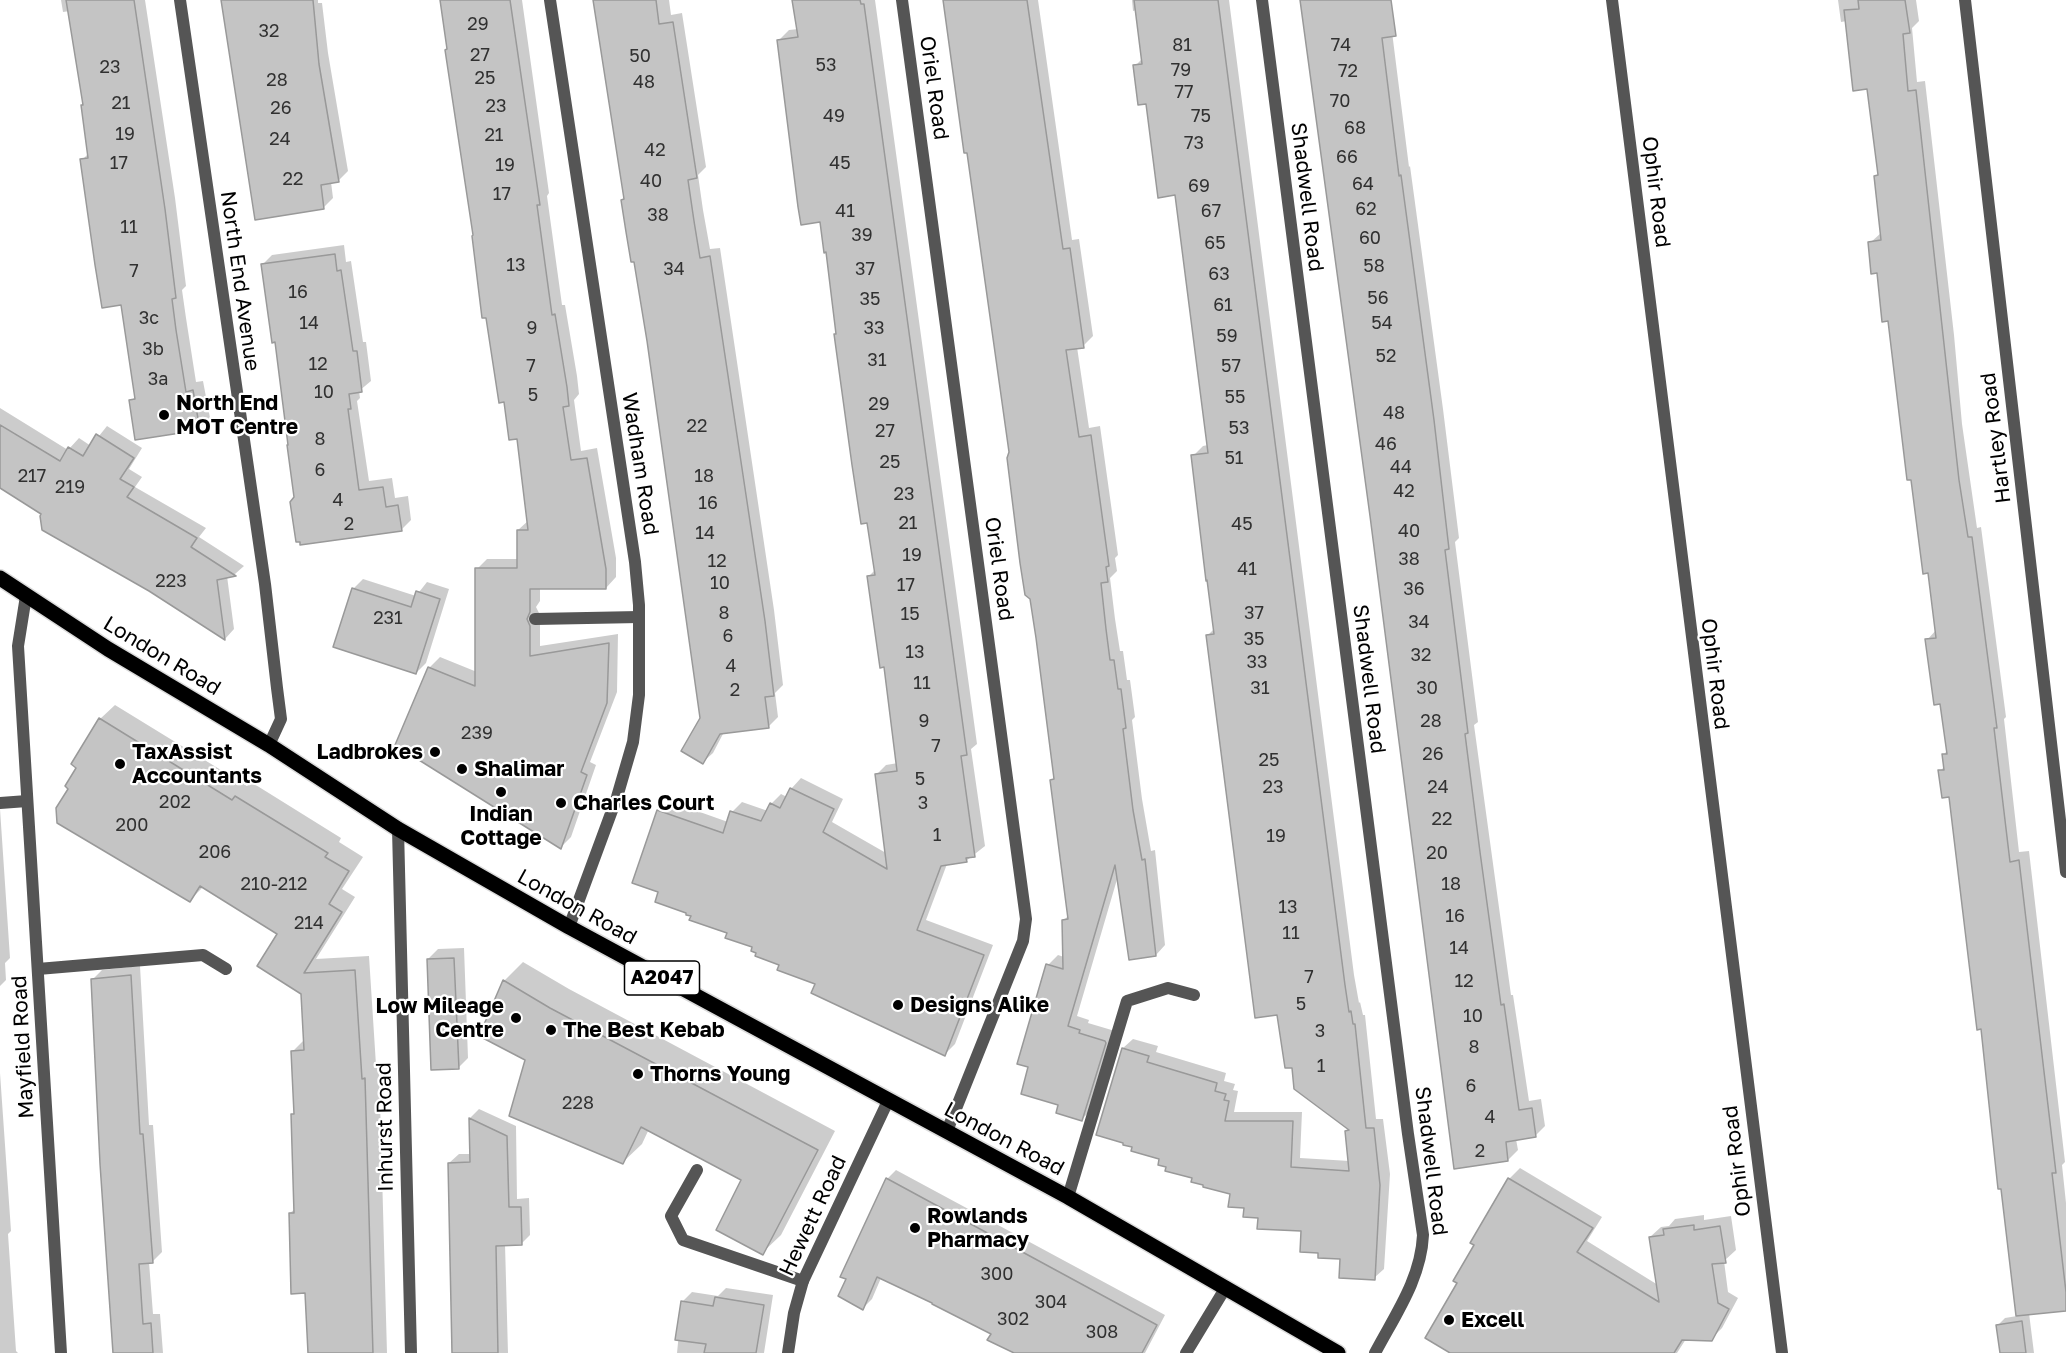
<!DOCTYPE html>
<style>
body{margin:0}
canvas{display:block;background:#fff}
</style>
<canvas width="2066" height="1353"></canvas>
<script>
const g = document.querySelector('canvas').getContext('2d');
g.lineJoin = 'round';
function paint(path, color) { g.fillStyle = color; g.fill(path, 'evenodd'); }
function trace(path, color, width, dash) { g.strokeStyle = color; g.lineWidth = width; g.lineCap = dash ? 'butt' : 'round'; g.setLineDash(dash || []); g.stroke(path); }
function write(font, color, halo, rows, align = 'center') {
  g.font = font + ' "Golos Text",sans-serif'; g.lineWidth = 4.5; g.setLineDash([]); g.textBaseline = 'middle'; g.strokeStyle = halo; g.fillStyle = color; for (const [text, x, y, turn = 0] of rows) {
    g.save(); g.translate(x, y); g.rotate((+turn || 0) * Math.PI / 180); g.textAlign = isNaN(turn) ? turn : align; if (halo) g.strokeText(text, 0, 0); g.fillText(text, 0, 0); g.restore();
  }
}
paint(new Path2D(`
 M 61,0 L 145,0 L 175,198 L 186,286 L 182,290 L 186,318 L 196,382 L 203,381 L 210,418 L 199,428 L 131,401 L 136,396 L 122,303 L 82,160 L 89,153 L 84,104 L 70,11 L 63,12 Z
 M 224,0 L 318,0 L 318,3 L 322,3 L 328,53 L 348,171 L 338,181 L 331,182 L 333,198 L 323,208 Z
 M 441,0 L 522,0 L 549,193 L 547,196 L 562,305 L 565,305 L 577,376 L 579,394 L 574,400 L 581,451 L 597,448 L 616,558 L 616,577 L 606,588 L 540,588 L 540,601 L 536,607 L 540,615 L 540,646 L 618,634 L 617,692 L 590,762 L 596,765 L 571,837 L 561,847 L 429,668 L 440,657 L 477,672 L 477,569 L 487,559 L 518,559 L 518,530 L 529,520 L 518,437 L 475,235 Z
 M 595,0 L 669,0 L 671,15 L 682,13 L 706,167 L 698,175 L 703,210 L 710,249 L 720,248 L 774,610 L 783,685 L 775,693 L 778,717 L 768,727 L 724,732 L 713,753 L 703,762 L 701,718 L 648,340 L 623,200 L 626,197 Z
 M 794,0 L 875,0 L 977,744 L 971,749 L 985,846 L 966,861 L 947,864 L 926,920 L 993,945 L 955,1044 L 945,1054 L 758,952 L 754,946 L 729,932 L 693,916 L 660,891 L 659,811 L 669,801 L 728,822 L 732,812 L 742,802 L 768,811 L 771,804 L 781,794 L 787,797 L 791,789 L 801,778 L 843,799 L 832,822 L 886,853 L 876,775 L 886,765 L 898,763 L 885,666 L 869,576 L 875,570 L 837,333 L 827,251 L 778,41 L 789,30 L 798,29 Z
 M 945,0 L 1038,0 L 1072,240 L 1079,239 L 1093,336 L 1083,346 L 1077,347 L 1089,428 L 1100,426 L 1118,555 L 1115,558 L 1117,571 L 1110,578 L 1115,619 L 1120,651 L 1123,651 L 1127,680 L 1130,680 L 1135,717 L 1132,720 L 1142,799 L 1151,851 L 1155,850 L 1165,945 L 1156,955 L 1118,876 L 1077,1016 L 1089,1020 L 1088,1023 L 1115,1031 L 1092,1109 L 1082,1119 L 1060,1104 L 1030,1066 L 1048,965 L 1058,955 L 1064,957 L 1063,921 L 1069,915 L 1052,781 L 1055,778 L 1037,638 L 968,151 Z
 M 1132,0 L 1229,0 L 1354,975 L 1359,1003 L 1360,1002 L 1363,1015 L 1365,1015 L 1376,1119 L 1383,1119 L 1390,1174 L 1384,1269 L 1374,1278 L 1342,1257 L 1319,1251 L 1302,1230 L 1260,1216 L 1245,1206 L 1232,1193 L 1168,1166 L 1161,1158 L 1123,1048 L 1133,1039 L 1158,1046 L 1156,1052 L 1226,1073 L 1224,1081 L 1235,1084 L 1233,1090 L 1238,1091 L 1234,1112 L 1302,1112 L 1300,1158 L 1350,1161 L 1347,1131 L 1350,1129 L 1293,1066 L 1279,1013 L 1208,635 L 1215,628 L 1193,456 L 1203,446 L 1208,445 L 1177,194 L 1135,66 L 1143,58 L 1137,10 L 1133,11 Z
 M 1302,0 L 1388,0 L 1409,167 L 1410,166 L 1443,409 L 1459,538 L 1455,542 L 1478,722 L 1474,725 L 1511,995 L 1513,995 L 1529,1101 L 1541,1099 L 1545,1126 L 1535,1136 L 1516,1139 L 1518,1150 L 1508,1160 L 1371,516 Z
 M 1838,0 L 1916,0 L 1919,21 L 1912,28 L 1917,82 L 1925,81 L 1954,335 L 1962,424 L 1977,528 L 1981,527 L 2006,717 L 2004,719 L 2019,852 L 2029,851 L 2065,1162 L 2062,1165 L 2066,1203 L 2066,1309 L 2029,1313 L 2034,1353 L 2001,1353 L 1998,1325 L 2005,1318 L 2017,1316 L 1982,1028 L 1950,796 L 1940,771 L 1945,766 L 1943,755 L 1948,750 L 1942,702 L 1927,640 L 1937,629 L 1929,571 L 1889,320 L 1870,243 L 1882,232 L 1875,177 L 1880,172 L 1868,88 L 1847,21 L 1841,22 Z
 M 344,245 L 346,262 L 351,261 L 363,342 L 366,342 L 371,381 L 359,391 L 360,398 L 357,401 L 369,481 L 392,478 L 395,498 L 408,496 L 411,520 L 401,530 L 295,498 L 277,340 L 262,265 L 272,255 Z
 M 0,408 L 68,450 L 79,438 L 91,446 L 107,426 L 142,448 L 129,469 L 142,477 L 135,487 L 206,528 L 199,537 L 244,566 L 235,574 L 227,576 L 234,629 L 225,639 L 43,514 L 0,487 Z
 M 363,579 L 416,596 L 427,582 L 449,589 L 426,663 L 416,673 L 353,589 Z
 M 115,705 L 247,786 L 251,782 L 341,838 L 339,842 L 363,857 L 342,889 L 355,897 L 316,959 L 369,956 L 376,1065 L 379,1065 L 387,1353 L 309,1353 L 307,1291 L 290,1213 L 295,1209 L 292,1115 L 296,1112 L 292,1052 L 304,1040 L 302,993 L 279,934 L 203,887 L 190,900 L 71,788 L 100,719 Z
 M 0,809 L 10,958 L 5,963 L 6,980 L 0,986 Z
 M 464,948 L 468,1058 L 458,1068 L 428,959 L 438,949 Z
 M 523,962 L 569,989 L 835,1131 L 781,1235 L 762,1253 L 743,1179 L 649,1129 L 642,1144 L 623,1162 L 527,1059 L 481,1035 L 504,981 Z
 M 140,966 L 149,1125 L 153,1125 L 162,1252 L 152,1262 L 149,1262 L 153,1314 L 160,1314 L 163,1353 L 114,1353 L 92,980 L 102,970 Z
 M 0,1073 L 11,1231 L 8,1234 L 16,1351 L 18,1353 L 0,1353 Z
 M 479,1109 L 516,1126 L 517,1199 L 529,1198 L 530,1235 L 521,1244 L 505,1244 L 508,1353 L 454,1353 L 449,1163 L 459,1154 L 471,1154 L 470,1118 Z
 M 1520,1168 L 1602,1217 L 1587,1241 L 1658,1285 L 1650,1237 L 1661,1227 L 1669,1226 L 1675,1219 L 1704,1215 L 1704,1220 L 1731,1216 L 1736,1250 L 1724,1261 L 1728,1292 L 1738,1298 L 1722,1328 L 1711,1339 L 1686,1339 L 1677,1353 L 1454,1353 L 1459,1283 L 1509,1179 Z
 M 896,1170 L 1165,1315 L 1145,1353 L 1017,1353 L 993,1333 L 881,1278 L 872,1299 L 863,1308 L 887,1179 Z
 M 726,1288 L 773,1295 L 764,1353 L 677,1353 L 682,1302 L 692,1292 L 718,1296 Z`), '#0003');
const building = new Path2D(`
 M 66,0 L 134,0 L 165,209 L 176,298 L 172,299 L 176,330 L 186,392 L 193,390 L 200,430 L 135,440 L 129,400 L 135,399 L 121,305 L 102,308 L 95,265 L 80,159 L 88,158 L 81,105 L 83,105 Z
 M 221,0 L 313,0 L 319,64 L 339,182 L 321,185 L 324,209 L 255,220 Z
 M 440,0 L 510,0 L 540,205 L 537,205 L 552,315 L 555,314 L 567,387 L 569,406 L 563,407 L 571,460 L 587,458 L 606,569 L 606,589 L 530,589 L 530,612 L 527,619 L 530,626 L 530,656 L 609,643 L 607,703 L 581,772 L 587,775 L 561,849 L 395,745 L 428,667 L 475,686 L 475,568 L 517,568 L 517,530 L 528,530 L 517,439 L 509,440 L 504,402 L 499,403 L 486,318 L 482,318 L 472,236 L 473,235 L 445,50 L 447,49 Z
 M 593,0 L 656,0 L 659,24 L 673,22 L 697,178 L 688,180 L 694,221 L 700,258 L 710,256 L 765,621 L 774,696 L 765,697 L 769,728 L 720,734 L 703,764 L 681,751 L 700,718 L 647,341 L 634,262 L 631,262 L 626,232 L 621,200 L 624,199 Z
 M 792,0 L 860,0 L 861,4 L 864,4 L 967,755 L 961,756 L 975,857 L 966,858 L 967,862 L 941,866 L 917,930 L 984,955 L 945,1056 L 811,993 L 815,984 L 777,970 L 779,965 L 755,956 L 756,953 L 751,951 L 752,947 L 725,938 L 727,933 L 689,920 L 691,916 L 686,915 L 686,913 L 655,902 L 658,892 L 632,883 L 657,810 L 723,833 L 730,811 L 761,821 L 770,803 L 780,808 L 790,788 L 834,809 L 823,832 L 887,869 L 875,774 L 897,771 L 884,667 L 880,668 L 867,576 L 875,575 L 867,523 L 861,524 L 852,465 L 834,334 L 836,334 L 826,252 L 824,253 L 820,222 L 801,225 L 798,207 L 777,40 L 798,37 Z
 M 943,0 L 1027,0 L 1063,249 L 1070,248 L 1084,348 L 1066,350 L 1079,437 L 1091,435 L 1109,566 L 1106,567 L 1108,582 L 1101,583 L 1106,629 L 1110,660 L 1114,660 L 1118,689 L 1121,689 L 1126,728 L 1123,729 L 1133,810 L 1142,860 L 1145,859 L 1156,956 L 1129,960 L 1115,865 L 1068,1026 L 1080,1030 L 1079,1033 L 1105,1041 L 1106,1043 L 1082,1121 L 1056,1113 L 1058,1105 L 1021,1094 L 1028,1067 L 1017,1064 L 1046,964 L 1063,969 L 1062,920 L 1068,919 L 1050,780 L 1054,779 L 1036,638 L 1030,599 L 1025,595 L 1020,563 L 1007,458 L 1009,452 L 967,153 L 964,153 Z
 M 1134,0 L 1218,0 L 1345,985 L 1349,1012 L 1351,1011 L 1353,1024 L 1355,1024 L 1366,1128 L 1374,1128 L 1380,1185 L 1375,1280 L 1339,1278 L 1340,1259 L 1318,1258 L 1318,1253 L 1300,1252 L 1301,1231 L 1257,1229 L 1258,1218 L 1243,1217 L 1244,1208 L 1228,1207 L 1230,1194 L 1203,1187 L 1203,1185 L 1191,1182 L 1192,1178 L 1165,1171 L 1166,1167 L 1158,1165 L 1159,1159 L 1131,1151 L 1132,1147 L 1123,1145 L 1123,1143 L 1096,1135 L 1122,1048 L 1149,1056 L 1147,1062 L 1217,1083 L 1215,1091 L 1226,1094 L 1224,1100 L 1229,1101 L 1225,1121 L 1293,1121 L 1291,1167 L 1349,1171 L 1345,1131 L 1349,1130 L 1294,1089 L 1292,1068 L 1285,1068 L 1277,1015 L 1255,1018 L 1206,635 L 1214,634 L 1207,580 L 1206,581 L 1191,455 L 1208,453 L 1175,195 L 1158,198 L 1146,104 L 1138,105 L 1133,65 L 1142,64 Z
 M 1300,0 L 1391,0 L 1396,36 L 1382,38 L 1399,176 L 1401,175 L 1434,420 L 1449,549 L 1445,550 L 1468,733 L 1465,734 L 1480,852 L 1501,1005 L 1504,1004 L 1519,1110 L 1532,1108 L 1536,1137 L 1506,1142 L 1508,1161 L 1454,1169 L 1370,516 Z
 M 1858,0 L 1905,0 L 1910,33 L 1903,34 L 1908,91 L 1916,90 L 1959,480 L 1968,537 L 1972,537 L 1997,728 L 1994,728 L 2010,862 L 2019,860 L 2056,1173 L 2052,1173 L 2066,1292 L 2066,1311 L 2016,1316 L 2001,1189 L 1998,1189 L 1981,1029 L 1977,1030 L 1949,797 L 1942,798 L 1938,770 L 1944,770 L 1942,754 L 1947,754 L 1940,704 L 1934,705 L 1925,639 L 1936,638 L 1928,573 L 1923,574 L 1911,480 L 1907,480 L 1888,321 L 1882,322 L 1877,273 L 1871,274 L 1868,242 L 1881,240 L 1874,176 L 1878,175 L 1867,89 L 1853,91 L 1844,10 L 1859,9 Z
 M 335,254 L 337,271 L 341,270 L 353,351 L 357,351 L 362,392 L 349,394 L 351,409 L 348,409 L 359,490 L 383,487 L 386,507 L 398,505 L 402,531 L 300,545 L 300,542 L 296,542 L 290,502 L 294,497 L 287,445 L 288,445 L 275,342 L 272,343 L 261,264 Z
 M 0,425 L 60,461 L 68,447 L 83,456 L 96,434 L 134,458 L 120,479 L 134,487 L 127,497 L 197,538 L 191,547 L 236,576 L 217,580 L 225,640 L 149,591 L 42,530 L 40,516 L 41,514 L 0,488 Z
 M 352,588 L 411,607 L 416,591 L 440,599 L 416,674 L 333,647 Z
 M 99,718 L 232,800 L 235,796 L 328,853 L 325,857 L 349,871 L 329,904 L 342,912 L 304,973 L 355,970 L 362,1079 L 365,1078 L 373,1353 L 308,1353 L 305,1293 L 291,1294 L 289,1213 L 294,1213 L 291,1114 L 294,1114 L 291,1051 L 304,1050 L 301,994 L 257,966 L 277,934 L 200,886 L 190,902 L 57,823 L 56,808 L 68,789 L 65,786 L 76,768 L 71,764 Z
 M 454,958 L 459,1069 L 431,1070 L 427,959 Z
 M 131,975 L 140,1134 L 143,1134 L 153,1263 L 139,1264 L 143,1324 L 151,1323 L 153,1353 L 113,1353 L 100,1164 L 91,979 Z
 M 503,980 L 550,1008 L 818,1150 L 763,1255 L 716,1230 L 741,1180 L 641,1127 L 623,1164 L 509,1116 L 525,1060 L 479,1036 Z
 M 469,1118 L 507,1136 L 509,1207 L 521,1207 L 522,1245 L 496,1246 L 498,1353 L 452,1353 L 448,1163 L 470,1162 Z
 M 886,1178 L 1157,1325 L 1142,1353 L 1014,1353 L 987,1340 L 991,1334 L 932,1304 L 932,1303 L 877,1277 L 863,1310 L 838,1296 L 846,1279 L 840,1277 Z
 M 1508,1178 L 1593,1228 L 1577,1252 L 1659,1302 L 1649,1237 L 1664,1235 L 1663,1229 L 1694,1225 L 1694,1230 L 1720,1226 L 1726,1263 L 1712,1264 L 1718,1303 L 1729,1309 L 1712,1341 L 1682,1340 L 1674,1353 L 1450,1353 L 1425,1338 L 1457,1283 L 1453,1281 L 1474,1245 L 1470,1243 Z
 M 715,1297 L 764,1305 L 756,1353 L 704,1353 L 706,1344 L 675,1340 L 681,1301 L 713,1306 Z
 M 2022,1321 L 2026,1353 L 2000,1353 L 1996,1325 Z`);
paint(building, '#c4c4c4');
trace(building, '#999', 1.5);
const primary = new Path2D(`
 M 0,578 L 108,649 L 269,745 L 398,829 L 569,927 L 1068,1197 L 1338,1353`);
trace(primary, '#dbdbdb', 18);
trace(new Path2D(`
 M 535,619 L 639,617
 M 0,803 L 27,801
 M 38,969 L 203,955 L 226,969
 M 697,1170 L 671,1216 L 683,1240 L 803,1281
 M 1068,1197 L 1127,1001 L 1168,988 L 1194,995`), '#555', 12);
trace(new Path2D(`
 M 180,0 L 265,584 L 277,688 L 281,719 L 269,745
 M 550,0 L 635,562 L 639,605 L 639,695 L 633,742 L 617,797 L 569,927
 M 902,0 L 1026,919 L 1023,941 L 947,1131
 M 1262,0 L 1408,1134 L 1423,1235 C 1421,1279 1395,1315 1375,1353
 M 1612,0 L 1782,1353
 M 1965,0 L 2066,872
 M 26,596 L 18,646 L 61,1353
 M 398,829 L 411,1353
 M 788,1353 L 794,1313 L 803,1281 L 888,1101
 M 1186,1353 L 1226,1287`), '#555', 12);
trace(primary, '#000', 15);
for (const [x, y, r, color] of [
 [164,415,6,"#000"],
 [435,752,6,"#000"],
 [120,764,6,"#000"],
 [462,769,6,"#000"],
 [501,792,6,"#000"],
 [561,803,6,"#000"],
 [898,1005,6,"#000"],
 [516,1018,6,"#000"],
 [551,1030,6,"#000"],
 [638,1074,6,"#000"],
 [915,1228,6,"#000"],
 [1449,1320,6,"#000"]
]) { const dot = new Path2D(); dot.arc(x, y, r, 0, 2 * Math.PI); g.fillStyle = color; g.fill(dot); trace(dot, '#fff', 2); }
write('18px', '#313131', null, [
 ["29",478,24],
 ["32",269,31],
 ["81",1182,45],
 ["74",1341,45],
 ["27",480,55],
 ["50",640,56],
 ["53",826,65],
 ["23",110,67],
 ["79",1181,70],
 ["72",1348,71],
 ["25",485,78],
 ["28",277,80],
 ["48",644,82],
 ["77",1184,92],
 ["70",1340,101],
 ["21",121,103],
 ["23",496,106],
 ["26",281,108],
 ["49",834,116],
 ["75",1201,116],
 ["68",1355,128],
 ["19",125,134],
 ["21",494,135],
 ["24",280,139],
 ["73",1194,143],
 ["42",655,150],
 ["66",1347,157],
 ["17",119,163],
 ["45",840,163],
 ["19",505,165],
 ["22",293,179],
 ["40",651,181],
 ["64",1363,184],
 ["69",1199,186],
 ["17",502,194],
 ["62",1366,209],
 ["41",845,211],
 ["67",1211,211],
 ["38",658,215],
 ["11",129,227],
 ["39",862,235],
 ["60",1370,238],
 ["65",1215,243],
 ["13",516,265],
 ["58",1374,266],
 ["34",674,269],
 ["37",865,269],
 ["7",134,271],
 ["63",1219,274],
 ["16",298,292],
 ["56",1378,298],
 ["35",870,299],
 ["61",1223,305],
 ["3c",149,318],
 ["14",309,323],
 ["54",1382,323],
 ["9",532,328],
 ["33",874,328],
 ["59",1227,336],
 ["3b",153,349],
 ["52",1386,356],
 ["31",877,360],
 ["12",318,364],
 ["7",531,366],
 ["57",1231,366],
 ["3a",158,379],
 ["10",324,392],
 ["5",533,395],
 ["55",1235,397],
 ["29",879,404],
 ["48",1394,413],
 ["22",697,426],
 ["53",1239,428],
 ["27",885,431],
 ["8",320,439],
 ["46",1386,444],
 ["51",1234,458],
 ["25",890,462],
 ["44",1401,467],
 ["6",320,470],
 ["217",32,476],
 ["18",704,476],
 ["219",70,487],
 ["42",1404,491],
 ["23",904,494],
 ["4",338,500],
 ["16",708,503],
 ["21",908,523],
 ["2",349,524],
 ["45",1242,524],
 ["40",1409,531],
 ["14",705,533],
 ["19",912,555],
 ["38",1409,559],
 ["12",717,561],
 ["41",1247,569],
 ["223",171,581],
 ["10",720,583],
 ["17",906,585],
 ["36",1414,589],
 ["8",724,613],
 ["37",1254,613],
 ["15",910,614],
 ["231",388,618],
 ["34",1419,622],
 ["6",728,636],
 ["35",1254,639],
 ["13",915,652],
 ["32",1421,655],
 ["33",1257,662],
 ["4",731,666],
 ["11",922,683],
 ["31",1260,688],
 ["30",1427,688],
 ["2",735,690],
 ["9",924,721],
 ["28",1431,721],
 ["239",477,733],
 ["7",936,746],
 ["26",1433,754],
 ["25",1269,760],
 ["5",920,779],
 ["23",1273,787],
 ["24",1438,787],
 ["202",175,802],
 ["3",923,803],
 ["22",1442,819],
 ["200",132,825],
 ["1",937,835],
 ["19",1276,836],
 ["206",215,852],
 ["20",1437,853],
 ["210-212",274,884],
 ["18",1451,884],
 ["13",1288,907],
 ["16",1455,916],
 ["214",309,923],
 ["11",1291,933],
 ["14",1459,948],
 ["7",1309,977],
 ["12",1464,981],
 ["5",1301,1004],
 ["10",1473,1016],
 ["3",1320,1031],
 ["8",1474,1047],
 ["1",1321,1066],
 ["6",1471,1086],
 ["228",578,1103],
 ["4",1490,1117],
 ["2",1480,1151],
 ["300",997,1274],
 ["304",1051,1302],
 ["302",1013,1319],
 ["308",1102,1332]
]);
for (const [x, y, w] of [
 [662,978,75]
]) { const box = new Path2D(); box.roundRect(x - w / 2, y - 17, w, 34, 4.5); g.fillStyle = '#fff'; g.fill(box); trace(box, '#000', 1.5); }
write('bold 20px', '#000', null, [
 ["A2047",662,978]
]);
write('21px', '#000', '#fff', [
 ["Oriel Road",934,88,82],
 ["Ophir Road",1656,192,83],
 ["Shadwell Road",1307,197,83],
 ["North End Avenue",240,281,82],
 ["Hartley Road",1996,438,-97],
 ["Wadham Road",640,464,81],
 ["Oriel Road",999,569,82],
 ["London Road",162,656,31],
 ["Ophir Road",1715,674,83],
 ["Shadwell Road",1369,679,83],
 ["London Road",577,907,29],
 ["Mayfield Road",23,1047,-93],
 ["Inhurst Road",385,1127,-91],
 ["London Road",1004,1139,28],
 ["Shadwell Road",1431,1161,83],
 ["Ophir Road",1737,1161,-97],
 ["Hewett Road",813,1216,-65]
]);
write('bold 21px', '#000', '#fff', [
 ["North End",176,403],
 ["MOT Centre",176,427],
 ["TaxAssist",132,752],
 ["Accountants",132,776],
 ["Ladbrokes",423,752,"right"],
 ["Shalimar",474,769],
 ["Charles Court",573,803],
 ["Indian",501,814,"center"],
 ["Cottage",501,838,"center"],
 ["Designs Alike",910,1005],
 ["Low Mileage",504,1006,"right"],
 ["Centre",504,1030,"right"],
 ["The Best Kebab",563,1030],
 ["Thorns Young",650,1074],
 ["Rowlands",927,1216],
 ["Pharmacy",927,1240],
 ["Excell",1461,1320]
], 'left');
</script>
